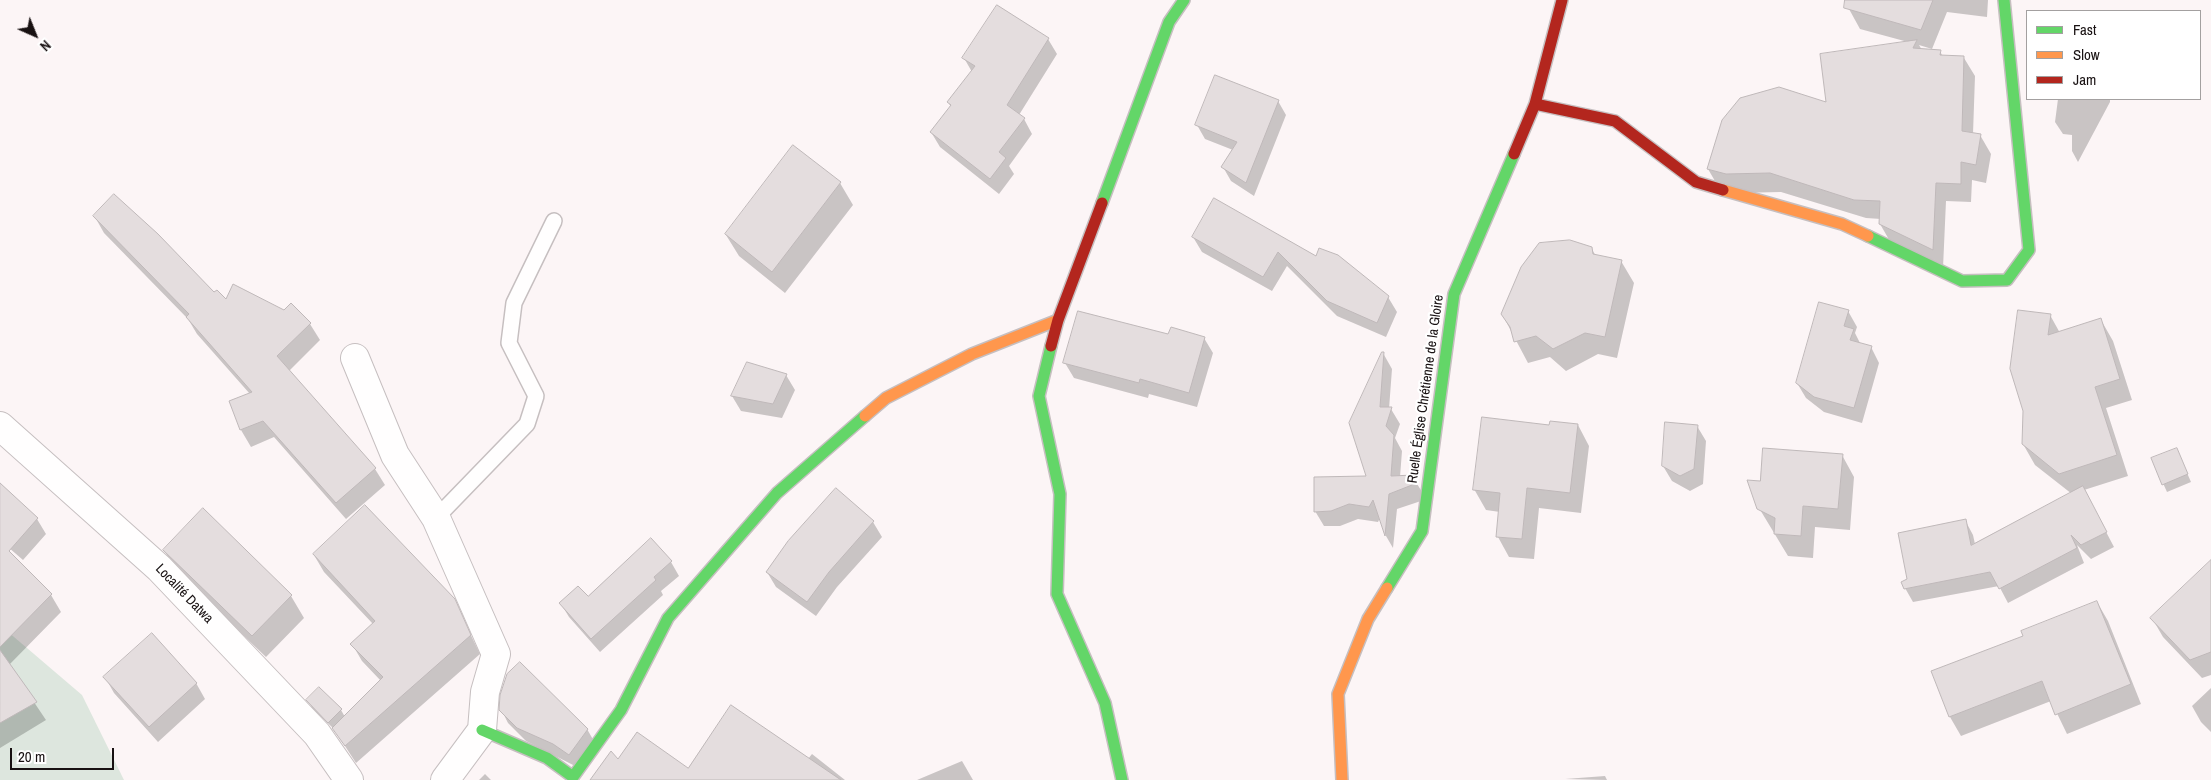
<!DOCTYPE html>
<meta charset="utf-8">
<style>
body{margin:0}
#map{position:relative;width:2211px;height:780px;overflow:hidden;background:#fcf5f6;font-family:"Archivo Narrow",sans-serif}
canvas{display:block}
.legend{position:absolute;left:2026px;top:10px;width:175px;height:90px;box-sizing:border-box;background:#fff;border:1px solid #a3a0a0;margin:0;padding:6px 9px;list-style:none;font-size:15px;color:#181112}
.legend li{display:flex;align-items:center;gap:10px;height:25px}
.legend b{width:25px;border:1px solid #a3a0a0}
.north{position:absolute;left:10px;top:10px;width:50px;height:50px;-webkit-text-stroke:4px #fff;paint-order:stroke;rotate:136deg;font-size:14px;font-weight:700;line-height:20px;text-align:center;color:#181112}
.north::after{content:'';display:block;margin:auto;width:18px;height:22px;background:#181112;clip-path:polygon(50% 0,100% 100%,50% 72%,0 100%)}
.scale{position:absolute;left:10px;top:748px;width:104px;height:22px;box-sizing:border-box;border:2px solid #181112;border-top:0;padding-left:6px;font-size:15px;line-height:18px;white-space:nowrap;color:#181112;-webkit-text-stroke:4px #fff;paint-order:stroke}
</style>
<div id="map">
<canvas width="2211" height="780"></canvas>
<ul class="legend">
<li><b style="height:6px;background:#63d668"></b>Fast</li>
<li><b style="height:6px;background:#ff974d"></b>Slow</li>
<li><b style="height:6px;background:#b3261e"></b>Jam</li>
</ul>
<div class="north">N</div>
<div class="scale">20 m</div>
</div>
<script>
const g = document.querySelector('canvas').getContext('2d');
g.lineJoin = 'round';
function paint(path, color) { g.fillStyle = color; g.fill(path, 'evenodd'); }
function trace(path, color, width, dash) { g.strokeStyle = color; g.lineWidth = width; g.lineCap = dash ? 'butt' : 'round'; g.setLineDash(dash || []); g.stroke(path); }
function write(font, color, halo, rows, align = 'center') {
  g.font = font + ' "Archivo Narrow",sans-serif'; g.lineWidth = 4.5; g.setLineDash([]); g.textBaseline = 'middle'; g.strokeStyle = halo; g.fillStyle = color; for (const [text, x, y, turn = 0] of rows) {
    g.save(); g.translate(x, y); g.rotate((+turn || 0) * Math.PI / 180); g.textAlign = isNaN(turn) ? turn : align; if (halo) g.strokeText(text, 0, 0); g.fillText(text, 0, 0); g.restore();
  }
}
paint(new Path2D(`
 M 0,625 L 82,695 L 124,780 L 0,780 Z`), '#dde6de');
paint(new Path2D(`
 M 1852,0 L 1988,0 L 1987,17 L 1947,12 L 1932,49 L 1919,45 L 1922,50 L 1940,51 L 1943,57 L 1964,58 L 1975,76 L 1973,134 L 1980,135 L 1991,154 L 1986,183 L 1972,180 L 1971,202 L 1946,201 L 1943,268 L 1891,243 L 1880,224 L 1881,219 L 1866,218 L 1781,192 L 1737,193 L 1719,188 L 1708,169 L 1828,103 L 1908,42 L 1860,29 L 1849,9 Z
 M 997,6 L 1048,39 L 1057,54 L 1019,115 L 1024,119 L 1032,134 L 1009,166 L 1014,174 L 999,194 L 940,147 L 931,132 L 951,107 L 948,102 L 972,72 L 964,58 Z
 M 2058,99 L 2110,99 L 2110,102 L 2078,162 L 2072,151 L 2072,135 L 2063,134 L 2055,122 Z
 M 1278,101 L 1286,115 L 1254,196 L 1231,181 L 1223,167 L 1233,150 L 1205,139 L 1197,125 Z
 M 793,147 L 840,183 L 853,205 L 785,293 L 739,256 L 726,235 Z
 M 1214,200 L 1388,297 L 1397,312 L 1386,337 L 1337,316 L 1287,266 L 1272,291 L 1202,252 L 1193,237 Z
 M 95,217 L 226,301 L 310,324 L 320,340 L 289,371 L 375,469 L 385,485 L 346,519 L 274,437 L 251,447 L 241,430 L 230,402 L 250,394 L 197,334 L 188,319 L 104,233 Z
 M 1591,248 L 1596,256 L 1621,261 L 1634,283 L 1617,358 L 1598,354 L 1566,371 L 1550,357 L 1528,363 L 1502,314 Z
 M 1848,311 L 1857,327 L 1855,333 L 1861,345 L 1871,347 L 1879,363 L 1862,423 L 1824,412 L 1806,398 L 1797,383 Z
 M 2050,315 L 2060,333 L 2101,320 L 2113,341 L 2132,400 L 2106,408 L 2128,476 L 2084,490 L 2114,547 L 2091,559 L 2077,545 L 2084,563 L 2008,603 L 1999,586 L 1913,602 L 1905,588 L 1908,580 L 1965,520 L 1973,535 L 1975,544 L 2072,494 L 2035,465 L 2023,444 Z
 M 1169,336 L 1204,338 L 1213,353 L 1197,407 L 1149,394 L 1148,398 L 1074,378 L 1065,363 Z
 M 1383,353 L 1392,369 L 1389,409 L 1391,409 L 1400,424 L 1395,438 L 1402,451 L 1400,477 L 1413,477 L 1422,492 L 1421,501 L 1397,509 L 1393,548 L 1386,536 L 1380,518 L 1378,522 L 1358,519 L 1340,526 L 1324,526 L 1315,511 L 1367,477 Z
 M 786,375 L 795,390 L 782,418 L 741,411 L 732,396 Z
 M 1578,425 L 1589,446 L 1581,513 L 1539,508 L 1534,559 L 1509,557 L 1498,537 L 1500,512 L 1486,510 L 1474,489 L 1550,426 Z
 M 1697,426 L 1706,441 L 1703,484 L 1690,491 L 1672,481 L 1663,466 Z
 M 2177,450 L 2191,482 L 2167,492 L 2152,459 Z
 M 1842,455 L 1854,477 L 1850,530 L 1815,527 L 1813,558 L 1788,556 L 1759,508 L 1762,483 Z
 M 0,501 L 37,519 L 46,534 L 23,560 L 0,540 Z
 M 203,510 L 291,596 L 304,618 L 266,657 L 177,572 L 164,550 Z
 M 873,522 L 882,537 L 837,587 L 816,616 L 776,587 L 767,572 Z
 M 651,540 L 671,562 L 679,576 L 661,591 L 663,595 L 600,652 L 569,617 L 561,604 L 588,598 Z
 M 314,555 L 454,600 L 480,654 L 356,763 L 334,729 L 312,708 L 308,700 L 341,710 L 345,717 L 381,681 L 362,661 L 352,644 L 373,624 L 324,572 Z
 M 2211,562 L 2211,675 L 2202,678 L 2163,637 L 2152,618 Z
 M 0,563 L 51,595 L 61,612 L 9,665 L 46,720 L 0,748 Z
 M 2097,602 L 2108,621 L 2141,704 L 2067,734 L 2051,701 L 1961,736 L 1950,717 L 2025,637 Z
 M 105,677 L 196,683 L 205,699 L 158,742 L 114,693 Z
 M 2211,688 L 2211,732 L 2201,722 L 2192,706 Z
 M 501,709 L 587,729 L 595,743 L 577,767 L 526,741 L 508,723 Z
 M 812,754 L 845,780 L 592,780 L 618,760 L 688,770 L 808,759 Z
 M 962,761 L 973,780 L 917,780 Z
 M 485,774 L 491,780 L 479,780 Z
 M 1605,776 L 1607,780 L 1565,779 Z`), '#0003');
const building = new Path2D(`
 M 1845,0 L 1933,0 L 1921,30 L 1844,8 Z
 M 997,5 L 1049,38 L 1007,105 L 1025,118 L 999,152 L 1006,158 L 990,179 L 930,132 L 951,105 L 947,102 L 975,66 L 962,58 Z
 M 1917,40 L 1913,48 L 1941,50 L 1940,55 L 1964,56 L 1962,131 L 1981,134 L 1976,165 L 1961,162 L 1961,184 L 1936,183 L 1933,250 L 1879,224 L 1880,201 L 1854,200 L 1770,173 L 1726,174 L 1707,169 L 1722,120 L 1740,98 L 1779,87 L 1826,102 L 1820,54 Z
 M 1215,75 L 1279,100 L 1246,183 L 1221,167 L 1237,142 L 1195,125 Z
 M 793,145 L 841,182 L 772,272 L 725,234 Z
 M 114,194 L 158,234 L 214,292 L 217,290 L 226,299 L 233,284 L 284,310 L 291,303 L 311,323 L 277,356 L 376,468 L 336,503 L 263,421 L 240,430 L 229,401 L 252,392 L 186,317 L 189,314 L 93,216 Z
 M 1214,198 L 1316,256 L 1319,248 L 1338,255 L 1389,296 L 1377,323 L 1327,301 L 1278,252 L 1263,277 L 1192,237 Z
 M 1570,240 L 1592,247 L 1593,254 L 1622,260 L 1605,337 L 1585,333 L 1553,349 L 1536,336 L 1514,342 L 1510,327 L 1501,314 L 1521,267 L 1539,243 Z
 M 1819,302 L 1849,310 L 1844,326 L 1854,329 L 1850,340 L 1872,346 L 1854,408 L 1814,397 L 1796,383 Z
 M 2018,310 L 2051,314 L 2048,335 L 2101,318 L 2120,379 L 2095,387 L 2117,455 L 2059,474 L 2022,444 L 2023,411 L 2010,369 Z
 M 1078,311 L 1168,334 L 1171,327 L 1205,337 L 1189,393 L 1140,379 L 1139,383 L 1063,363 Z
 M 1382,352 L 1384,352 L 1380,407 L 1392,407 L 1386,426 L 1394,435 L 1391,476 L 1414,475 L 1412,485 L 1389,494 L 1385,536 L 1373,500 L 1369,507 L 1349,504 L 1331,511 L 1314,512 L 1314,477 L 1366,476 L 1349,423 Z
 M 747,362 L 787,374 L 773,404 L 731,396 Z
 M 1482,417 L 1549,425 L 1550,421 L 1578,424 L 1570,493 L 1527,488 L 1522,539 L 1496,537 L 1500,493 L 1473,490 Z
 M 1665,422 L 1698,425 L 1694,469 L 1680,476 L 1662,466 Z
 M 1763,448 L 1843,454 L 1838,509 L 1803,506 L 1801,536 L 1774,534 L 1775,518 L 1757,509 L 1747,480 L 1760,481 Z
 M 2177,448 L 2188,474 L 2162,485 L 2151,458 Z
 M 0,483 L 38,518 L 9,551 L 52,594 L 0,647 Z
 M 2083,486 L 2107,532 L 2081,545 L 2071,535 L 2077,548 L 1999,589 L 1990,572 L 1904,589 L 1901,582 L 1907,579 L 1898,533 L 1966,519 L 1971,545 Z
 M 836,488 L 874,521 L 829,572 L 807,602 L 766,572 L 788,541 Z
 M 365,505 L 455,599 L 471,635 L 345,746 L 332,728 L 383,677 L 350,644 L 375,621 L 313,554 Z
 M 203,508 L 292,595 L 252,636 L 163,550 Z
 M 651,538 L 672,561 L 654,577 L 656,580 L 591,639 L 559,603 L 578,586 L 588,596 Z
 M 2211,560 L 2211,652 L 2190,660 L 2150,618 Z
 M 2097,601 L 2131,684 L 2055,715 L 2042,681 L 1949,717 L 1931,671 L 2023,636 L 2021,631 Z
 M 152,633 L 197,683 L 149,727 L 103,677 Z
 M 0,650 L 37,702 L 0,723 Z
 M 520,662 L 588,729 L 569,755 L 553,744 L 517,728 L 499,710 L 500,695 L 507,674 Z
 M 319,687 L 342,709 L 328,723 L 306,700 Z
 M 731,705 L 841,780 L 590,780 L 611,751 L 618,759 L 637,732 L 688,768 Z`);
paint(building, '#e4ddde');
trace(building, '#bfb8b9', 1);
const lane = new Path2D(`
 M 436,518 L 527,424 L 536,396 L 509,343 L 514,303 L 554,221`);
const street = new Path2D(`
 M 355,358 L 395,455 L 436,518 L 496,654 L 485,692 L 482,730 L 445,780
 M 0,426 L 159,568 L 317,734 L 349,780`);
const fast = new Path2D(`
 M 1102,203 L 1169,22 L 1184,0
 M 1868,236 L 1962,281 L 2007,280 L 2029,250 L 2004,0
 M 1051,346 L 1039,396 L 1060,494 L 1057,594 L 1105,703 L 1122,780
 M 1387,588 L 1422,531 L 1454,294 L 1514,154
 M 482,730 L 547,758 L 573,777 L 621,710 L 668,618 L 777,493 L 865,416`);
const slow = new Path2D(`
 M 1723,190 L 1842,224 L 1868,236
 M 865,416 L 886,398 L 972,354 L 1058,320
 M 1342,780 L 1338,694 L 1368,619 L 1387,588`);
const jam = new Path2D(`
 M 1535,104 L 1615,121 L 1696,182 L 1723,190
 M 1514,154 L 1535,104 L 1562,0
 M 1051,346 L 1058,320 L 1102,203`);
trace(lane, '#c6bfc0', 18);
trace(street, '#c6bfc0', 30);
trace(fast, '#c6bfc0', 14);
trace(slow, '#c6bfc0', 14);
trace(jam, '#c6bfc0', 14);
trace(lane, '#fffefe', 15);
trace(street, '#fffefe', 28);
trace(fast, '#63d668', 11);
trace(slow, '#ff974d', 11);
trace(jam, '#b3261e', 11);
write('14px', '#181112', '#fff', [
 ["Ruelle Église Chrétienne de la Gloire",1426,389,-82],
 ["Localité Datwa",184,594,46]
]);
</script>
